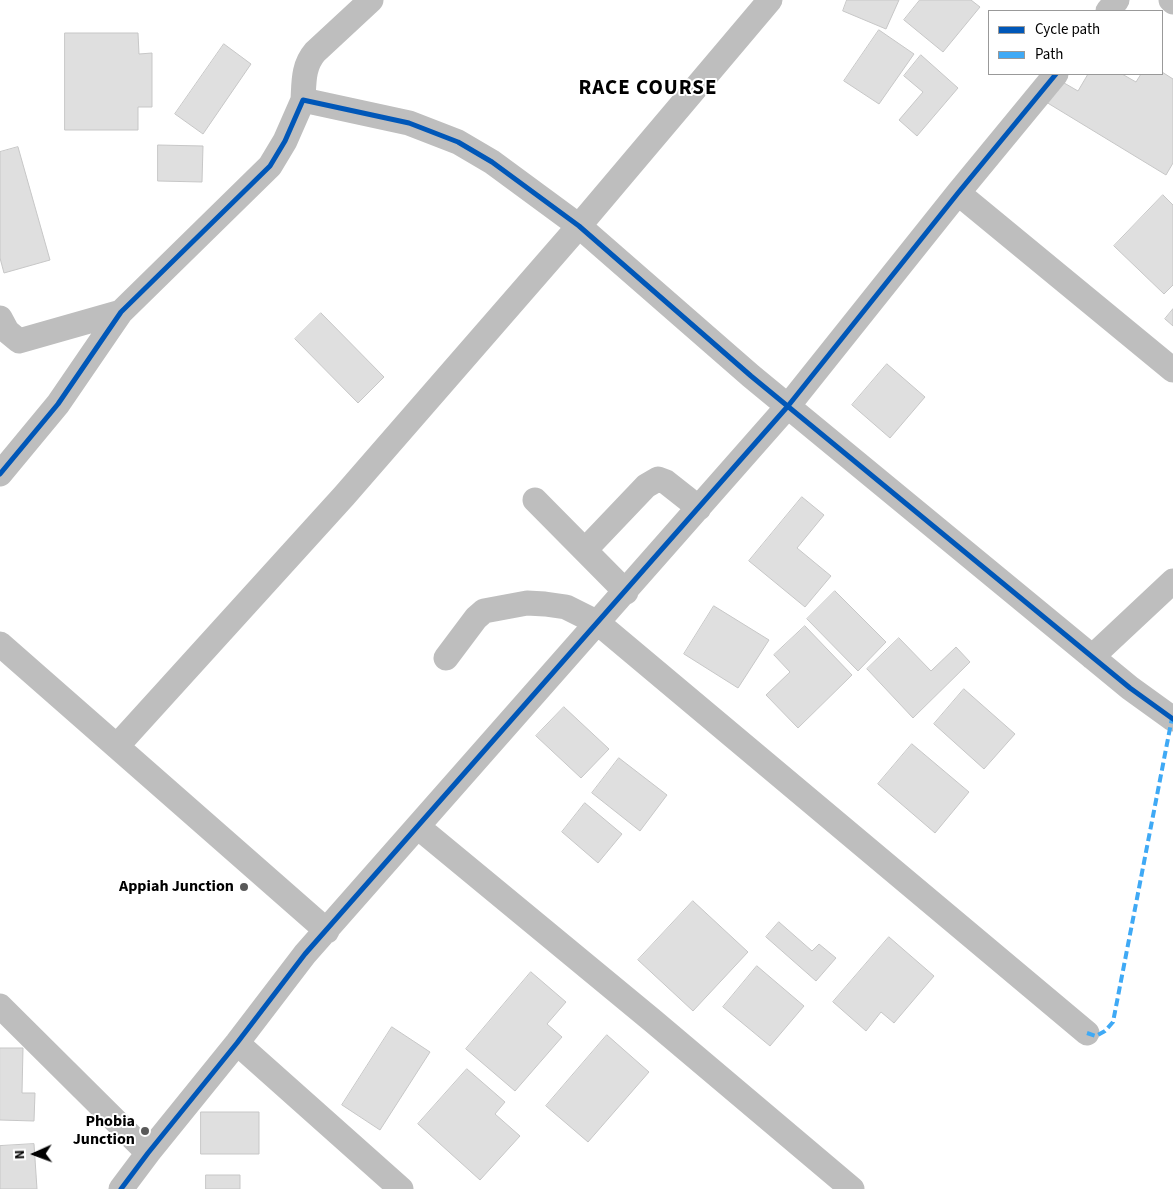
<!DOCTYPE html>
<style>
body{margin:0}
#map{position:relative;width:1173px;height:1189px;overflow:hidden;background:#fff;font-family:"Source Sans 3",sans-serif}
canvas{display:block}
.legend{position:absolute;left:988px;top:10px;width:175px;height:65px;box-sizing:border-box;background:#fff;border:1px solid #999;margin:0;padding:6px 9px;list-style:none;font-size:15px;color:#000}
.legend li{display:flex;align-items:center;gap:10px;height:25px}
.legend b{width:25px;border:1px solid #999}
.north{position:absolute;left:10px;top:1129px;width:50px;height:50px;-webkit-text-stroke:4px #fff;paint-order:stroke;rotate:268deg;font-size:14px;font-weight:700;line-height:20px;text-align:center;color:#000}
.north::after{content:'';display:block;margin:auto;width:18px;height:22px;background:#000;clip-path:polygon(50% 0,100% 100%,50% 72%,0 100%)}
</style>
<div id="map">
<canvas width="1173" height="1189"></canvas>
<ul class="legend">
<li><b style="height:6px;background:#0057b8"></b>Cycle path</li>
<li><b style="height:6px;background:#3fa9f5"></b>Path</li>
</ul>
<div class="north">N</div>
</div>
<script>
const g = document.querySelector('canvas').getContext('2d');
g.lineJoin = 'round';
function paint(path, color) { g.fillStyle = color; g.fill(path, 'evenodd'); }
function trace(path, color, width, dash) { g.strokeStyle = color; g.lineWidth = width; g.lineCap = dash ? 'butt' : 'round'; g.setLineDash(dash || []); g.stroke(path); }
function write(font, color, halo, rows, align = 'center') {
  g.font = font + ' "Source Sans 3",sans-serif'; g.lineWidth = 4; g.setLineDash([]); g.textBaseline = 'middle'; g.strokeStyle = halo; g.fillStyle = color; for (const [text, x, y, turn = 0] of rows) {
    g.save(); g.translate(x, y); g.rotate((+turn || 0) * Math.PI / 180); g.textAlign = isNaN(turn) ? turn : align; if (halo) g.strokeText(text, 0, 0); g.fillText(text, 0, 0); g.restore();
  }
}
const building = new Path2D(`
 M 847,0 L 899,0 L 886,29 L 843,11 Z
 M 920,0 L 971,0 L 980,7 L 943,52 L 904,20 Z
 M 879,30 L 914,54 L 879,104 L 844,81 Z
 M 65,33 L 138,33 L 139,54 L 152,53 L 152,107 L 138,107 L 138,130 L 65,130 Z
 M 224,44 L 251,64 L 203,134 L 175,114 Z
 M 921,55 L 958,88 L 917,136 L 899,120 L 923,92 L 904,76 Z
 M 1162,72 L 1173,79 L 1173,163 L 1166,175 L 1046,102 L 1059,80 L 1078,91 L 1088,74 L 1122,74 L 1136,82 L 1141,74 L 1162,74 Z
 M 158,145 L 203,146 L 202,182 L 158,181 Z
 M 18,147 L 50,260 L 4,273 L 0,258 L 0,152 Z
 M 1163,195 L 1173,205 L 1173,285 L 1164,294 L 1114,246 Z
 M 1173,309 L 1173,326 L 1165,319 Z
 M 321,313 L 384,377 L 358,403 L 295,339 Z
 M 887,364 L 925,397 L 890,438 L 852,405 Z
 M 802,497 L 824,515 L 797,548 L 831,576 L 805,607 L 749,561 Z
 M 835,591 L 886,642 L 858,671 L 807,619 Z
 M 714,606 L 769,640 L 738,688 L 684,654 Z
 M 805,626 L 852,675 L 798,728 L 766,695 L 790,672 L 774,655 Z
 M 899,638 L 931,671 L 956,647 L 970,662 L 913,718 L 867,669 Z
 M 964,689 L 1015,734 L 984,769 L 934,724 Z
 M 564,707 L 609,749 L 581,778 L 536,736 Z
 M 912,744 L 969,792 L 935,833 L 878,784 Z
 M 619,758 L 667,795 L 640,831 L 592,793 Z
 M 585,803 L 622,834 L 598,863 L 562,832 Z
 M 693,901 L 748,952 L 693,1011 L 638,960 Z
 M 779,922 L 812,951 L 819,944 L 836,958 L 816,981 L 766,937 Z
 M 889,937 L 934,976 L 894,1023 L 881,1012 L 866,1031 L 833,1002 Z
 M 757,966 L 804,1006 L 770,1046 L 723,1007 Z
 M 531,972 L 566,1002 L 547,1024 L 562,1037 L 515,1091 L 466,1049 Z
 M 392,1027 L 430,1052 L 380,1130 L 342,1105 Z
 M 607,1035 L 649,1072 L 588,1142 L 546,1106 Z
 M 0,1048 L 23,1048 L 22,1093 L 35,1093 L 34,1121 L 0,1120 Z
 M 467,1069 L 505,1102 L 495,1114 L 520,1136 L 480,1180 L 418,1124 Z
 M 201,1112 L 259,1112 L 259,1154 L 201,1154 Z
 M 34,1144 L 37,1189 L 0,1189 L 0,1146 Z
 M 206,1175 L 240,1175 L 240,1189 L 206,1189 Z`);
paint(building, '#dfdfdf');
trace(building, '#c7c7c7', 1);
trace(new Path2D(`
 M 1171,0 L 1173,2
 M 1108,11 L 1117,0
 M 303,100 C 304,82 303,66 315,52 L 371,0
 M 958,193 L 1173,370
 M 0,318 L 7,331 L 19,341 L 121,312
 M 0,474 L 58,404 L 121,312 L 270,166 L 285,141 L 303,100 L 409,123 L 458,142 L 492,162 L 579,226 L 751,376 L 1130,688 L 1173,719
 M 535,500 L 626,592
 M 585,550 L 646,486 L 658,479 L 666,482 L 699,508
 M 0,644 L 327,931
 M 1092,657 L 1173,581
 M 446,658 L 476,618 L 484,611 L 527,603 L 545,604 L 566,607 L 598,623 L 1087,1033
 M 117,746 L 344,496 L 579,226 L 770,0
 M 418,827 L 653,1021 L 852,1189
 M 0,1006 L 148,1153
 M 237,1043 L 401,1189
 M 121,1189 L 148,1153 L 237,1043 L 305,954 L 788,406 L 958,193 L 1056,74`), '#bebebe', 25);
trace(new Path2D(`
 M 1087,1033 L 1096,1036 L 1105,1031 L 1113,1022 L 1172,718`), '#3fa9f5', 4, [8, 4]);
trace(new Path2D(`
 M 0,474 L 58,404 L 121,312 L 270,166 L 285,141 L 303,100 L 409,123 L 458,142 L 492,162 L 579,226 L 751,376 L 1130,688 L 1173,719
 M 121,1189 L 148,1153 L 237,1043 L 305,954 L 788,406 L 958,193 L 1056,74`), '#0057b8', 5);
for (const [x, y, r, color] of [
 [244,887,5,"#595959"],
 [145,1131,5,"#595959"]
]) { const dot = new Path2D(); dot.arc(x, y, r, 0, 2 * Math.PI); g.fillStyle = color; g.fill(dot); trace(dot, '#fff', 2); }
write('bold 16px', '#000', '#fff', [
 ["Appiah Junction",234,887],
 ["Phobia",135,1122],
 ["Junction",135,1140]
], 'right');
g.letterSpacing = '1px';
write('bold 21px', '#000', '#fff', [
 ["RACE COURSE",648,89]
]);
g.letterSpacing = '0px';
</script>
